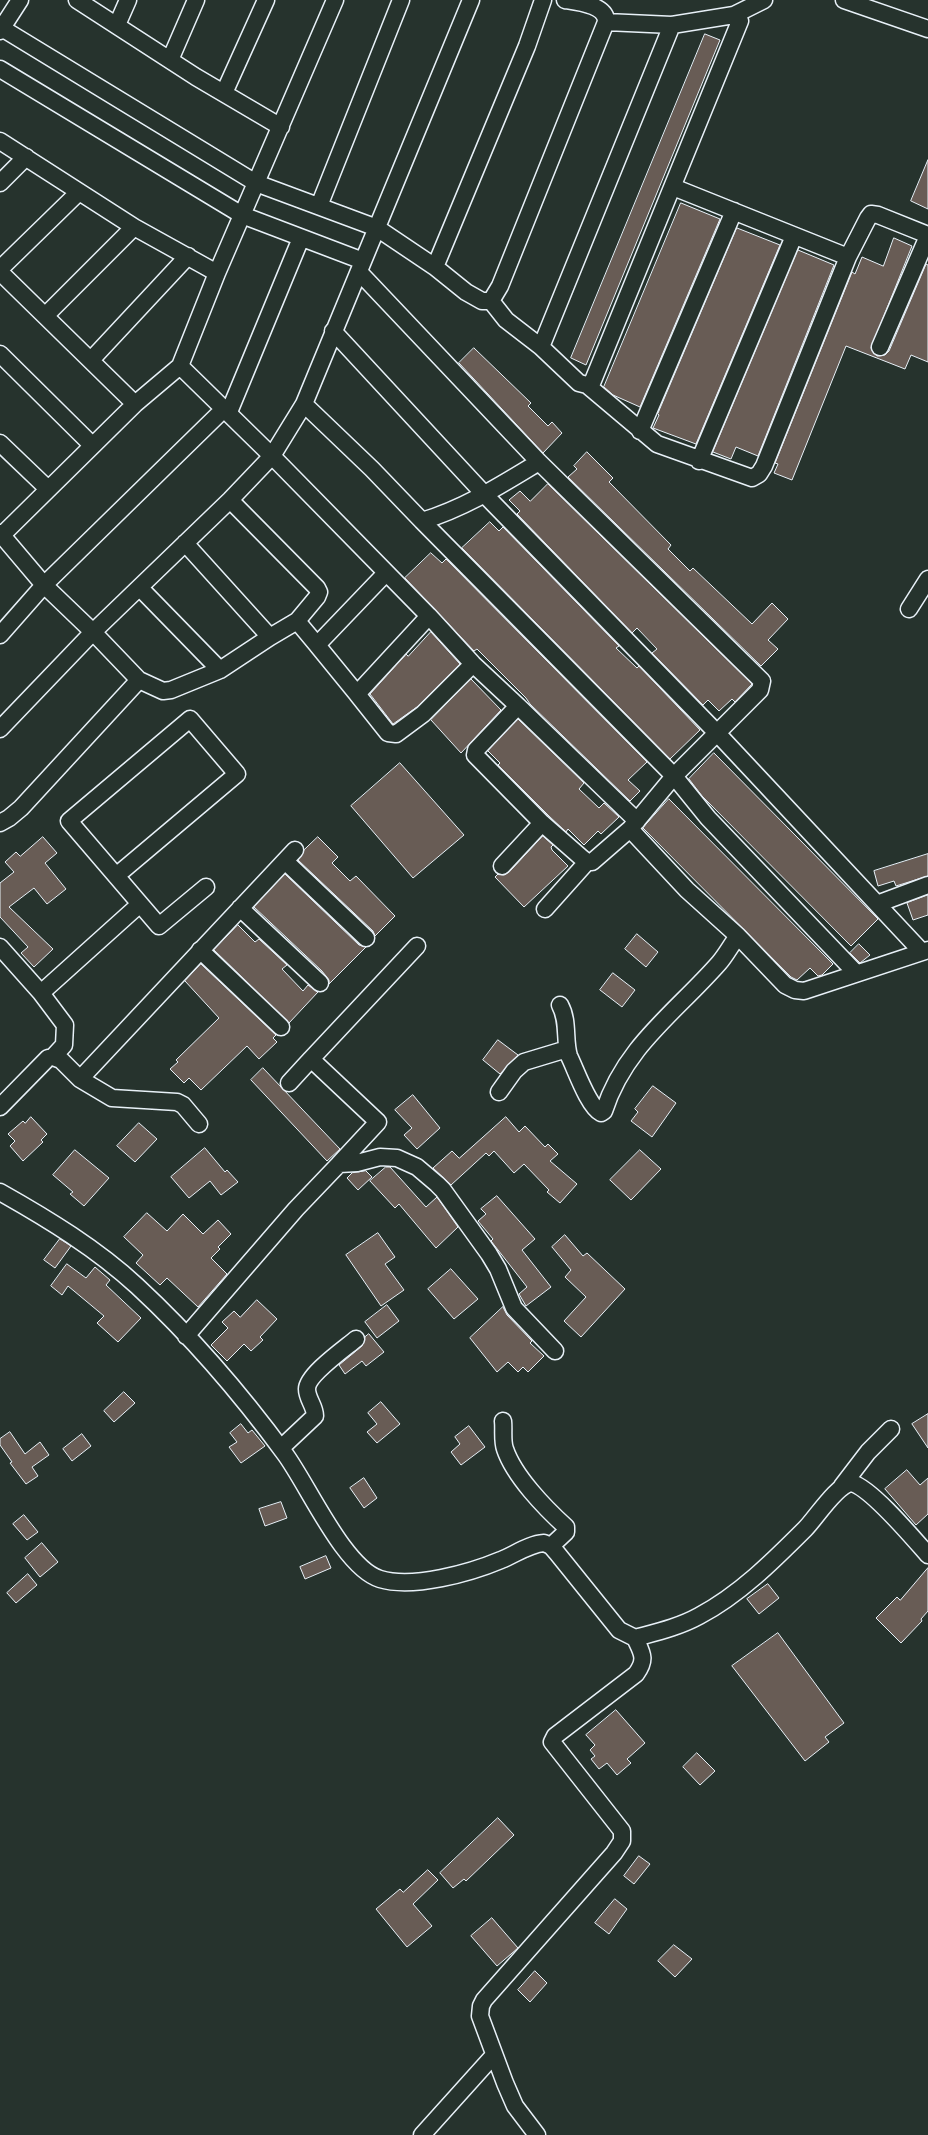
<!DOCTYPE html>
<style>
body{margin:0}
canvas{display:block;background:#26332d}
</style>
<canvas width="928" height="2135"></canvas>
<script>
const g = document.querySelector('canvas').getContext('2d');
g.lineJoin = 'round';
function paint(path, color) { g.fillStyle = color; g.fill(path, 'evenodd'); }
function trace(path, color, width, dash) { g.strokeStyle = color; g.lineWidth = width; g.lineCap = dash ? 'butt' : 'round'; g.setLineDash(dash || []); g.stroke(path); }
const building = new Path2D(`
 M 705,34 L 720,40 L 586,365 L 571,358 Z
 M 928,160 L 928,209 L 911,201 Z
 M 681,203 L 720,219 L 640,407 L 613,395 L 604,387 Z
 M 737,228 L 780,245 L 696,444 L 653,428 L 659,415 L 658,414 Z
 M 894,238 L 912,246 L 871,348 L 877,356 L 885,355 L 889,351 L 926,264 L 928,265 L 928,362 L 911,355 L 905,369 L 846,346 L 792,480 L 774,473 L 778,464 L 775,463 L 852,272 L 855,274 L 862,257 L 883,266 Z
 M 798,250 L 834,265 L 758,456 L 736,447 L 731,459 L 713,452 Z
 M 474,348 L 531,403 L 528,406 L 548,426 L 552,422 L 562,433 L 543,453 L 459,363 Z
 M 587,452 L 613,478 L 609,482 L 671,545 L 668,549 L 690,571 L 693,568 L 752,624 L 772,603 L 788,619 L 768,640 L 778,649 L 761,666 L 568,477 L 577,469 L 574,466 Z
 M 548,484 L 752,684 L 735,702 L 732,699 L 719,711 L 708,700 L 703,705 L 652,653 L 657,649 L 637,628 L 632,633 L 517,514 L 520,511 L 509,500 L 520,491 L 530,501 Z
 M 490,522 L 499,531 L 503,527 L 619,646 L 616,648 L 637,668 L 639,666 L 700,730 L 670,759 L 462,548 Z
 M 431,553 L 442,563 L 446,559 L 647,762 L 628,780 L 640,791 L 630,801 L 530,704 L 526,698 L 477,649 L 474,651 L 405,578 Z
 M 431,632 L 460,664 L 417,707 L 393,724 L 370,694 L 406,654 L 408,656 Z
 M 471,679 L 501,710 L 461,753 L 431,720 Z
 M 518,719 L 584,783 L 579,789 L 599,808 L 604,803 L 619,817 L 601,834 L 598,831 L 584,845 L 568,829 L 566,832 L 549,816 L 498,765 L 500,763 L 488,751 Z
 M 714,753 L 878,919 L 851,946 L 702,796 L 689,779 Z
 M 400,763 L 464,835 L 413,878 L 351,806 Z
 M 669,799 L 833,964 L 822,975 L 818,976 L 810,968 L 797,980 L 791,977 L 643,828 Z
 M 543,836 L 553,845 L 551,847 L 552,850 L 568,866 L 524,907 L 495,877 L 498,874 L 504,875 L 509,872 Z
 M 43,837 L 57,853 L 45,863 L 66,889 L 47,904 L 34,888 L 9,907 L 53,949 L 34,967 L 21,953 L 28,947 L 0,917 L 0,883 L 14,872 L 5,862 L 16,852 L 20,856 Z
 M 318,837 L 338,857 L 332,863 L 350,881 L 356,876 L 395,916 L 375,936 L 373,931 L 298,860 L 304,850 Z
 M 928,854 L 928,876 L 896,886 L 894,881 L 878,886 L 874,871 Z
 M 285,874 L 359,945 L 366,947 L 329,984 L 329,980 L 322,971 L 254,907 Z
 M 928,895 L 928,915 L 913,920 L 907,903 Z
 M 238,925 L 255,942 L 259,939 L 287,965 L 282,969 L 303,991 L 308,985 L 318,992 L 289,1023 L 214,950 Z
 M 637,934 L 658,952 L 646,967 L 625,949 Z
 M 859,944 L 870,955 L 860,963 L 850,953 Z
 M 201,964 L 276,1035 L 273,1038 L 277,1042 L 259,1059 L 247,1046 L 201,1090 L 189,1078 L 184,1083 L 170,1069 L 178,1062 L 176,1060 L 219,1018 L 185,981 Z
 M 613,973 L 635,990 L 622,1007 L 600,990 Z
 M 498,1040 L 518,1055 L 500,1074 L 483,1060 Z
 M 263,1068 L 340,1149 L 327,1161 L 251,1080 Z
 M 653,1086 L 676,1103 L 652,1137 L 631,1121 L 638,1112 L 635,1109 Z
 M 413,1095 L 440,1128 L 417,1149 L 404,1135 L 412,1128 L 395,1110 Z
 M 31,1117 L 47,1134 L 41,1140 L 43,1142 L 23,1161 L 10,1146 L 15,1141 L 8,1134 L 23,1121 L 25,1123 Z
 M 506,1117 L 519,1132 L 525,1126 L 545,1147 L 548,1144 L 558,1154 L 550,1161 L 577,1184 L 560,1203 L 547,1192 L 549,1190 L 524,1164 L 514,1173 L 494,1151 L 489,1156 L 486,1153 L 451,1185 L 433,1168 L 452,1151 L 459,1158 Z
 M 139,1123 L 157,1139 L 135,1162 L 117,1146 Z
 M 205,1148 L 225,1172 L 227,1170 L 238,1182 L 221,1195 L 210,1181 L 189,1198 L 171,1177 Z
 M 75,1150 L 109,1178 L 84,1206 L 70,1194 L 73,1192 L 53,1175 Z
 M 640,1150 L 661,1169 L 631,1200 L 610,1180 Z
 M 386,1167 L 390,1167 L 426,1207 L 437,1197 L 458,1227 L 436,1248 L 399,1204 L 395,1208 L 370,1181 Z
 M 366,1171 L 372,1177 L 358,1190 L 347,1178 L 352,1173 Z
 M 497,1196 L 535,1239 L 522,1250 L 551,1287 L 526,1306 L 519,1294 L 527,1287 L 491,1241 L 493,1239 L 478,1221 L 486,1214 L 481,1209 Z
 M 147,1213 L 167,1231 L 183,1214 L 203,1234 L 218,1220 L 231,1234 L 218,1247 L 220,1249 L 211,1258 L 227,1274 L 198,1307 L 167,1278 L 160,1285 L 136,1263 L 143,1255 L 124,1237 Z
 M 378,1233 L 395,1257 L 385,1264 L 404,1290 L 381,1306 L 346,1255 Z
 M 565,1235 L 583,1256 L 587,1253 L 625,1289 L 581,1337 L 564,1321 L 586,1297 L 565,1277 L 571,1270 L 552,1247 Z
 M 60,1239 L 71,1246 L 55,1268 L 44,1260 Z
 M 67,1264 L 86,1278 L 95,1267 L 110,1280 L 106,1285 L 141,1318 L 118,1342 L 97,1323 L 104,1316 L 68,1286 L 62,1295 L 51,1286 Z
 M 451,1269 L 478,1299 L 454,1319 L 428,1289 Z
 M 257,1300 L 277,1319 L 260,1337 L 263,1340 L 251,1351 L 244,1344 L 227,1361 L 211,1345 L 228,1328 L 222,1322 L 234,1311 L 240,1317 Z
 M 387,1305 L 399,1321 L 377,1338 L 365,1322 Z
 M 503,1307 L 507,1315 L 532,1341 L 530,1343 L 544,1356 L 528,1372 L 523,1367 L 518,1372 L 508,1362 L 497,1372 L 470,1338 Z
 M 369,1334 L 384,1352 L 366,1366 L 362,1361 L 345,1374 L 339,1365 L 362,1346 L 365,1337 Z
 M 124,1392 L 135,1403 L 114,1422 L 104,1411 Z
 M 381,1402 L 400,1424 L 377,1443 L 367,1432 L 377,1424 L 368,1413 Z
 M 928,1414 L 928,1448 L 912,1424 Z
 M 241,1424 L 248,1433 L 252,1430 L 265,1446 L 241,1463 L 229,1447 L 237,1442 L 230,1433 Z
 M 469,1426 L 485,1447 L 461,1465 L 451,1452 L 460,1444 L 455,1437 Z
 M 10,1432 L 25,1454 L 40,1442 L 49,1455 L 32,1467 L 38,1476 L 26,1484 L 10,1463 L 12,1462 L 0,1445 L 0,1439 Z
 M 82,1434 L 91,1446 L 72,1461 L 63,1449 Z
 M 907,1470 L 920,1485 L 928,1478 L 928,1514 L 916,1525 L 885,1489 Z
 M 364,1478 L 377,1498 L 364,1508 L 350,1488 Z
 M 281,1502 L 287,1518 L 265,1526 L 259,1509 Z
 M 24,1515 L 38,1532 L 27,1540 L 13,1524 Z
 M 42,1543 L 58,1562 L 40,1577 L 25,1558 Z
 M 326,1556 L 331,1568 L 305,1579 L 300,1567 Z
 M 928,1568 L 928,1611 L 921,1619 L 922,1621 L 901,1643 L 876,1618 L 897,1597 L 900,1600 Z
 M 28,1574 L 37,1585 L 16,1603 L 7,1593 Z
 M 768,1584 L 779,1598 L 759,1614 L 747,1599 Z
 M 778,1633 L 844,1723 L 825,1737 L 829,1742 L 805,1761 L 732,1666 Z
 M 616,1710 L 645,1743 L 627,1759 L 631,1763 L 617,1775 L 607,1763 L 599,1769 L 591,1759 L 595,1756 L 590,1750 L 595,1745 L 586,1735 Z
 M 697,1753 L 715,1771 L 700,1785 L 683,1767 Z
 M 498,1818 L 514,1835 L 466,1881 L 464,1879 L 453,1888 L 440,1873 Z
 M 639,1856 L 650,1864 L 634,1884 L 624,1876 Z
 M 428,1870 L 438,1880 L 413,1904 L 432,1926 L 407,1947 L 376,1909 L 400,1889 L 403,1892 Z
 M 615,1899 L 627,1909 L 609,1934 L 595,1923 Z
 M 492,1918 L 518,1948 L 497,1966 L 471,1936 Z
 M 674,1945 L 692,1959 L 675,1977 L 658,1961 Z
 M 535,1971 L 547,1983 L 530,2002 L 518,1990 Z`);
paint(building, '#685c55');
trace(building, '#e8f1f8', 1);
const minor = new Path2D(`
 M 77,0 L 196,77 L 281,127
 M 844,0 L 928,29
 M 734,15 L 764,0
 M 117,25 L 128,0
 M 0,27 L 256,183 L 377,228 L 435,267 L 466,292 L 482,301 L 491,301 L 500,286 L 606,22 C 607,5 578,2 565,0
 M 0,31 L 20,0
 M 170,60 L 196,0
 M 0,69 L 242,215 L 363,261
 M 224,93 L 266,0
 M 0,141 L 134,227 L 217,273
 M 0,183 L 26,157
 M 673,187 L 848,257
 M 319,206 L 401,0
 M 435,267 L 527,46 L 543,0
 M 0,269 L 79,192
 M 0,272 L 135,404
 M 491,301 L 506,320 L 541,347 L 579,383 L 587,385 L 592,383 L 740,21 L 738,17 L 734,15 L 672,25 L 606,22
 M 45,316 L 134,227
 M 333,331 L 485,495 L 717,733 L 922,952
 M 541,347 L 672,25
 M 880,347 L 928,236
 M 0,354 L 92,445
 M 91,360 L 188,256
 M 180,366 L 272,456 L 429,616 L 473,664 L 518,706 L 476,750 L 475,755 L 542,823 L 583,859 L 587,862 L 592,862 L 630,829 L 674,776 L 760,690 L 762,681 L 539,462 L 360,273
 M 587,385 L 657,444 L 752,478 L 759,474 L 764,466 L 848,257 L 868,218 L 871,214 L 878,215 L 928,235
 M 304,404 L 372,469 L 422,521 C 465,508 501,485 539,462
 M 229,412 L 301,238
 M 640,431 L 734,211
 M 0,443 L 47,488
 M 699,461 L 794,236
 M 422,521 L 674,776 L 708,818 L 856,973
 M 0,533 L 44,585 L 93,632 L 139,680 L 163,691 L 171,690 L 220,670 L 270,637 L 297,621 L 317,597 L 319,592 L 317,588 L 230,500
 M 0,537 L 135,404 L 180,366 L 217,273 L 335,0
 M 185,543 L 270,637
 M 140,588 L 220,670
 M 909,609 L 928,579
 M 297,621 L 317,645 L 386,573
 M 0,635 L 44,585 L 225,408
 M 317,645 L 357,694 L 429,616
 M 357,694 L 388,733 L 396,734 L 423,714 L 473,664
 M 518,706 L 637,821
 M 0,729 L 93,632 L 230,500 L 272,456 L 304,404 L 471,0
 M 0,823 L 9,818 L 21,808 L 139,680
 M 630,829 L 687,890 L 738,936 L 785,985 L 795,990 L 804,991 L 928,950
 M 285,861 L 366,938
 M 502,866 L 542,823
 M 116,876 L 237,774 L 190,719 L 69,821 L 159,926 L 206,887
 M 877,904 L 928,885
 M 240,908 L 320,983
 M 545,909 L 587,862
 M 0,947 L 41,993 L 65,1025 L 64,1045 L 53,1057
 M 200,950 L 281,1027
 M 41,993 L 140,904
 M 560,1005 C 569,1021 564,1040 569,1056 C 576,1070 588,1106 601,1113 L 604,1111 C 625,1046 676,1012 719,963 C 726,955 731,945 738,936
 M 80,1079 L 295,850
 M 289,1083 L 311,1059
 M 499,1092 L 514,1071 L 524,1062 L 567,1049
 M 0,1107 L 48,1058 L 53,1057 L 61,1060 L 80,1079 L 112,1098 L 177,1102 L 183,1105 L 199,1124
 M 339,1164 L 378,1122 L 311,1059 L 417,946
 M 0,1192 C 48,1219 97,1249 137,1286 C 192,1337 241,1394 285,1454 C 308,1485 344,1568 380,1579 C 413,1589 470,1573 501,1560 C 514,1555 529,1544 544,1543 L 551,1546 L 557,1553 L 619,1630 L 635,1638 C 657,1632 679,1627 699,1616 C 739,1595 773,1561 805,1529 C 816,1518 837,1484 852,1483 C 872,1489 913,1538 928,1555
 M 186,1336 L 296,1209 L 339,1164 L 357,1163 L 380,1157 L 397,1158 L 417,1167 L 437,1184 L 443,1190 L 489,1254 L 498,1269 L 514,1308 L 555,1351
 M 503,1421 C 504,1429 502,1441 505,1449 C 514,1476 545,1508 566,1527 L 566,1532 L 551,1546
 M 281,1448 L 315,1416 C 315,1406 307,1399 307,1389 C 307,1375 344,1349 356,1339
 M 842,1486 L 868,1452 L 891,1429
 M 422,2135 L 494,2055
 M 537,2135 L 515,2106 L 505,2083 L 480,2016 L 481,2006 L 484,2000 L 614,1853 L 622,1841 L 622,1831 L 552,1742 L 555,1736 L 636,1674 C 647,1659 642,1653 635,1638`);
trace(minor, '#e8f1f8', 19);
trace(minor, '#26332d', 16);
</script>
